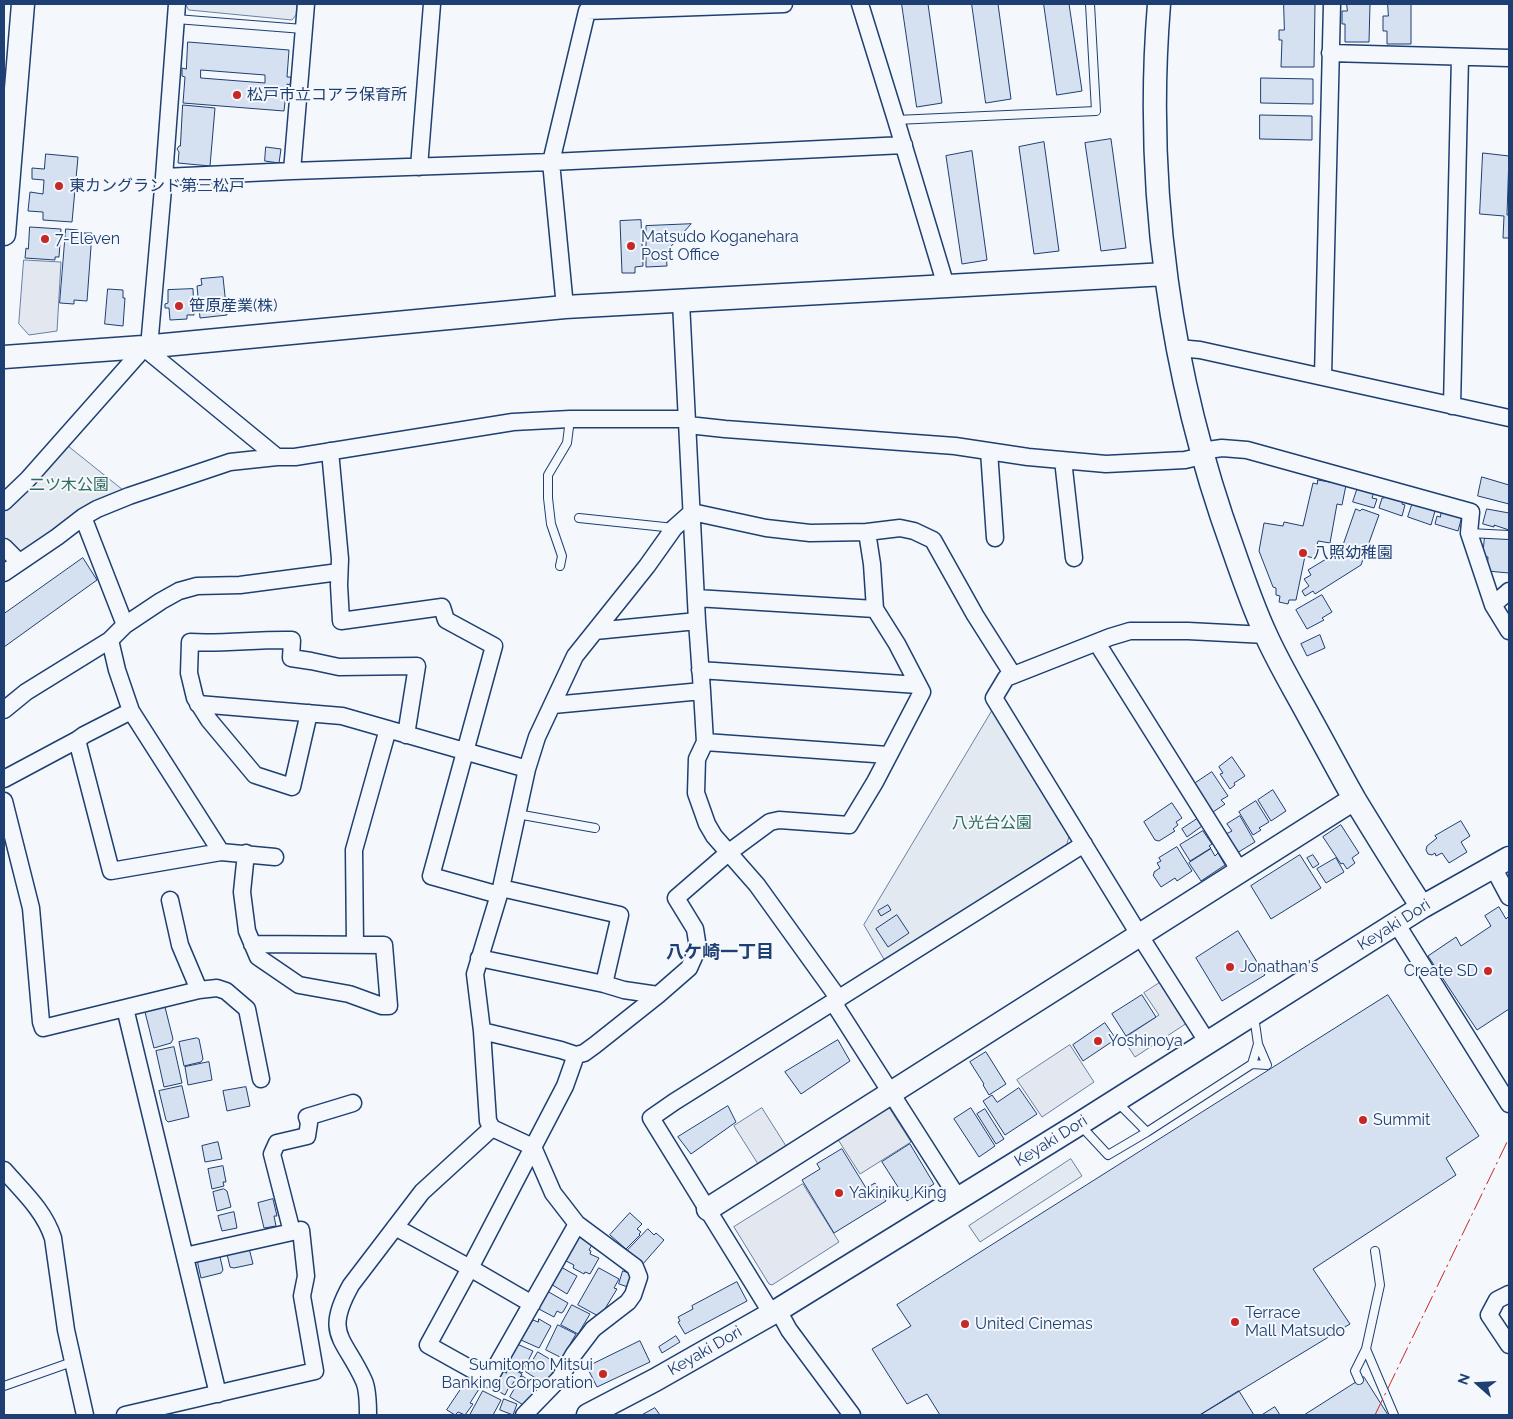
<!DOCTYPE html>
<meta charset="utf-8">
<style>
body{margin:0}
#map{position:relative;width:1513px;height:1419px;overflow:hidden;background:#f4f7fb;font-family:Raleway,sans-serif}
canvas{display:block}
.frame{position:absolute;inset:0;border:5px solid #1d3f73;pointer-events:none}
.north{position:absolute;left:1453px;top:1359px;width:50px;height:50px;-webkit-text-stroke:4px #f4f7fb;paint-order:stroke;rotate:289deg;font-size:14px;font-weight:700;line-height:20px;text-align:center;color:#1d3f73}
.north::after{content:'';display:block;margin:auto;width:18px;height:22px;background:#1d3f73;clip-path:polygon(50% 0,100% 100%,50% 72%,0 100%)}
</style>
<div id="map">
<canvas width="1513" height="1419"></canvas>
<div class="frame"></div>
<div class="north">N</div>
</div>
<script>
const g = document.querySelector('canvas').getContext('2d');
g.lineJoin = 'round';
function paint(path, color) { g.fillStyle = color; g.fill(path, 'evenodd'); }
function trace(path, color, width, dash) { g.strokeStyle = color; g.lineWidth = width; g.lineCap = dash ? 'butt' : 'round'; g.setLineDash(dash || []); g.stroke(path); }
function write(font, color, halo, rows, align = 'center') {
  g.font = font + ' Raleway,"Noto Sans JP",sans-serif'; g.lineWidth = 4; g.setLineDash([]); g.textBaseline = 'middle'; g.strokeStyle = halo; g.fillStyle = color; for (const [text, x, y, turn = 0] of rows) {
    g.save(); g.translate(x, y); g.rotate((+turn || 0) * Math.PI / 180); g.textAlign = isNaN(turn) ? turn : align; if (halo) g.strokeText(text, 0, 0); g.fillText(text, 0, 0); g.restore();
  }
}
const green = new Path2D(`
 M 186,4 L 297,4 L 296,15 L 292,20 L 189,10 Z
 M 68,446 L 123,490 L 22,553 L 4,545 L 4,510 Z
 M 992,711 L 1069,836 L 1067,844 L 885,961 L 864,925 Z
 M 1071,1159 L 1082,1176 L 980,1242 L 969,1226 Z`);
paint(green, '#e3e9f0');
trace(green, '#687fa3', 1);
const parking = new Path2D(`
 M 24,260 L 61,262 L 57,331 L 29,335 L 19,324 Z
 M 1161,982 L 1187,1023 L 1135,1057 L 1123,1039 L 1159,1015 L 1144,993 Z
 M 1070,1045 L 1094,1082 L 1042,1117 L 1017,1080 Z
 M 888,1106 L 911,1142 L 860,1174 L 837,1138 Z
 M 762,1108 L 786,1146 L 758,1164 L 734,1126 Z
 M 803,1184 L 839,1242 L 772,1285 L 769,1284 L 734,1227 Z`);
paint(parking, '#e3e8f0');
trace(parking, '#687fa3', 1);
const building = new Path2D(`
 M 902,4 L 928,4 L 942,103 L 917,107 Z
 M 972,4 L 998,4 L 1011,99 L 986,103 Z
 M 1044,4 L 1069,4 L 1082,91 L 1057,95 Z
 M 1284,4 L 1315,4 L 1314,67 L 1281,67 L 1282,40 L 1279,40 L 1279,30 L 1284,30 Z
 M 1347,4 L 1370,4 L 1369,42 L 1345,42 L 1345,24 L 1342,24 L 1342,11 L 1347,11 Z
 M 1388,4 L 1411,4 L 1411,44 L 1387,44 L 1387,31 L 1383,31 L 1383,16 L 1388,16 Z
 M 188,42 L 289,50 L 287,77 L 291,77 L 290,85 L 287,84 L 284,111 L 183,103 L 185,77 L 182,76 L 182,68 L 186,69 ZM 201,70 L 265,75 L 265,83 L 201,78 Z
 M 1261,78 L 1313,79 L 1313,104 L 1261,103 Z
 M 183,105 L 215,108 L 210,166 L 178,163 L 179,152 L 177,149 L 179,146 L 180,146 Z
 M 1260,115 L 1312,116 L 1312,140 L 1260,139 Z
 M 1111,139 L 1126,248 L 1101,251 L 1085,143 Z
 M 1044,142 L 1059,251 L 1034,254 L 1019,147 Z
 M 266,147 L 281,149 L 279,163 L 265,161 Z
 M 972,151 L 987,260 L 962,264 L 946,156 Z
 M 1483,153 L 1509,156 L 1507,215 L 1509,215 L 1509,238 L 1503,238 L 1504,216 L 1480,214 Z
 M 46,154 L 78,157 L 72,222 L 43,220 L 43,212 L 28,211 L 30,192 L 43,194 L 44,180 L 32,179 L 32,168 L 44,169 Z
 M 641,220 L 643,266 L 635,267 L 635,273 L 622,273 L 620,221 Z
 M 691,224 L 666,252 L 667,266 L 646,267 L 646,226 Z
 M 30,227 L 61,229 L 59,257 L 55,257 L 55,260 L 25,258 L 26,248 L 28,249 Z
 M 66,229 L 78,230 L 78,233 L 92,233 L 87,301 L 74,300 L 74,304 L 60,303 Z
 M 223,277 L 227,315 L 200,318 L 197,286 L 202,285 L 201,279 Z
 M 108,289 L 123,290 L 123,298 L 125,298 L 123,326 L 105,324 Z
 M 193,289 L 194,315 L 187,315 L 187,319 L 170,320 L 169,308 L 165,308 L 165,304 L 168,303 L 168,290 Z
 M 1482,477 L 1509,485 L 1509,504 L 1478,496 Z
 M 1318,480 L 1346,485 L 1342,505 L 1337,504 L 1330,543 L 1318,541 L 1314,558 L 1305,556 L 1296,600 L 1289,600 L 1288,604 L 1279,602 L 1280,596 L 1276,595 L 1276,588 L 1273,587 L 1259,551 L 1264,523 L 1283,526 L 1284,522 L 1303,526 L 1313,483 L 1317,484 Z
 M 1358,487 L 1374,492 L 1372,498 L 1377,499 L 1374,508 L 1353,502 Z
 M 1385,495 L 1403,500 L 1402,504 L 1405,505 L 1402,516 L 1379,508 L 1382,498 L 1384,498 Z
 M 1413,502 L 1431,507 L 1430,509 L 1435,511 L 1431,525 L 1408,517 Z
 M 1356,509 L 1360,511 L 1362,509 L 1379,515 L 1361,565 L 1315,594 L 1313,591 L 1305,596 L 1302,591 L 1309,586 L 1304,579 L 1311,575 L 1308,570 L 1341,550 Z
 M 1487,509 L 1509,513 L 1509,530 L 1494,525 L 1494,527 L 1483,524 Z
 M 1442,510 L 1462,516 L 1458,531 L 1435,524 L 1437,516 L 1440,517 Z
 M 1485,536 L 1509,538 L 1509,573 L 1487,571 L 1488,557 L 1483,556 Z
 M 83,558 L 97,580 L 4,647 L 4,614 Z
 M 1322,595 L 1332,612 L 1322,618 L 1324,620 L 1307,629 L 1296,610 Z
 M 1320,635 L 1325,648 L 1307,656 L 1301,644 Z
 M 1232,757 L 1245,776 L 1234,783 L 1235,785 L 1230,789 L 1220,774 L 1223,773 L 1219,767 Z
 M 1212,772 L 1228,796 L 1221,800 L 1225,804 L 1213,812 L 1194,784 Z
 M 1273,790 L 1286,811 L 1271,821 L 1258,800 Z
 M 1256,801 L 1269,822 L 1259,828 L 1261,830 L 1253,835 L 1239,812 Z
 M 1172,803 L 1182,818 L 1176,822 L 1178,825 L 1173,829 L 1175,831 L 1159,841 L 1155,840 L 1144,822 Z
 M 1240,816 L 1255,842 L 1237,853 L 1226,834 L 1232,831 L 1227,824 Z
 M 1197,819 L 1202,826 L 1187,837 L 1182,829 Z
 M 1461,821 L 1470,836 L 1461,842 L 1467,852 L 1449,863 L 1442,853 L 1436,856 L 1435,853 L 1432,855 L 1428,854 L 1426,850 L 1427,846 L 1437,838 L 1435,836 Z
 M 1341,825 L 1359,853 L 1352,858 L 1355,863 L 1347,869 L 1343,863 L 1341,864 L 1323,837 Z
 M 1203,831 L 1212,844 L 1209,846 L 1211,848 L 1190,861 L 1180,845 Z
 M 1177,847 L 1192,871 L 1177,881 L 1175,878 L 1161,887 L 1153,875 L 1154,874 L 1154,872 L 1160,868 L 1157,863 L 1161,861 L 1159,858 Z
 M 1211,849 L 1215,856 L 1218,853 L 1225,865 L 1201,881 L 1189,863 Z
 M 1300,855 L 1321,888 L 1271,919 L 1251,886 Z
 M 1313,855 L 1319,864 L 1313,868 L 1307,858 Z
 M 1336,858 L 1344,872 L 1326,883 L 1317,869 Z
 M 888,905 L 891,910 L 881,916 L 878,911 Z
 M 1499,907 L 1506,919 L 1508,917 L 1509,919 L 1509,1009 L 1477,1030 L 1428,956 L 1456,937 L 1461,946 L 1491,926 L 1485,916 Z
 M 897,915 L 909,933 L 888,947 L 876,929 Z
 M 1238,931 L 1265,975 L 1222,1001 L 1196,958 Z
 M 1142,995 L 1156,1017 L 1126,1036 L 1112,1014 Z
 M 1388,995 L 1479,1136 L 1446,1158 L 1456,1175 L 1313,1269 L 1350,1324 L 1200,1415 L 940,1415 L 927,1394 L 907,1404 L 872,1349 L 911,1326 L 897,1305 Z
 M 165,1007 L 173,1039 L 171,1043 L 154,1048 L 145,1012 Z
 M 1105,1023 L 1116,1039 L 1083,1061 L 1073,1045 Z
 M 197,1038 L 199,1039 L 203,1059 L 201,1062 L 184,1066 L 179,1042 Z
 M 838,1040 L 850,1061 L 801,1094 L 785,1072 Z
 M 174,1047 L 182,1083 L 164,1087 L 156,1051 Z
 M 986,1052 L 1006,1084 L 989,1095 L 983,1085 L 984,1084 L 970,1062 Z
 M 209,1062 L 212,1080 L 188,1085 L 185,1067 Z
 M 182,1086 L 189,1117 L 168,1122 L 166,1120 L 159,1091 Z
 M 246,1087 L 250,1106 L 227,1111 L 223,1091 Z
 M 1019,1088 L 1037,1114 L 1005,1135 L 983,1101 L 992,1095 L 997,1102 Z
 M 728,1106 L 736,1122 L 691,1154 L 678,1137 Z
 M 971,1108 L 995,1146 L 979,1157 L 954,1119 Z
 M 985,1109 L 1004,1139 L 996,1144 L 977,1114 Z
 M 218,1142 L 222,1159 L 205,1162 L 202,1146 Z
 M 910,1144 L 934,1184 L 907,1201 L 882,1162 Z
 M 842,1149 L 866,1188 L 875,1183 L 886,1201 L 834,1233 L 802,1180 L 820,1169 L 817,1164 Z
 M 223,1166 L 226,1182 L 223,1182 L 224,1186 L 212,1189 L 208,1169 Z
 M 224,1189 L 227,1191 L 231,1207 L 217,1211 L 213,1192 Z
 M 273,1199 L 277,1216 L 274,1216 L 276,1226 L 264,1228 L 258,1203 Z
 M 234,1212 L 237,1228 L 222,1231 L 218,1216 Z
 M 630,1213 L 642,1224 L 637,1229 L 641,1232 L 639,1234 L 640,1235 L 626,1249 L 610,1235 Z
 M 648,1229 L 654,1235 L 656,1233 L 664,1240 L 642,1265 L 627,1251 Z
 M 578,1236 L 592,1245 L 589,1250 L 591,1251 L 590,1254 L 599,1258 L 590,1274 L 585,1272 L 584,1274 L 573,1268 L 574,1265 L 564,1260 Z
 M 249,1248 L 253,1264 L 234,1268 L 230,1267 L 227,1254 Z
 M 217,1255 L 220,1257 L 223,1270 L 221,1273 L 201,1278 L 197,1260 Z
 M 561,1267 L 577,1276 L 567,1294 L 551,1284 Z
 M 599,1268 L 619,1279 L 614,1288 L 617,1289 L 600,1317 L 578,1305 Z
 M 623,1271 L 632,1274 L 628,1287 L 619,1284 Z
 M 737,1282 L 747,1301 L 685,1334 L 678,1322 L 680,1321 L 678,1317 L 693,1309 L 692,1306 Z
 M 547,1291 L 568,1303 L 563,1312 L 561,1313 L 557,1311 L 554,1317 L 537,1308 Z
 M 572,1305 L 590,1314 L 578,1334 L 561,1325 Z
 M 539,1319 L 551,1326 L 539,1348 L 521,1340 L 533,1320 L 538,1322 Z
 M 558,1325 L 576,1334 L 562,1358 L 546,1350 Z
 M 676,1336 L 680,1342 L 662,1353 L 659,1347 Z
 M 640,1341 L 650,1362 L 597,1387 L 587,1367 Z
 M 517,1344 L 533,1351 L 522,1373 L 505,1363 Z
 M 538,1352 L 556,1363 L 557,1366 L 545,1384 L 526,1372 Z
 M 509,1367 L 522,1374 L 518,1381 L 515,1380 L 510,1388 L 509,1387 L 505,1395 L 491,1387 L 502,1370 L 506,1373 Z
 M 522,1376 L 538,1385 L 525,1406 L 510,1397 Z
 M 1364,1377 L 1388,1415 L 1304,1415 L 1359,1380 Z
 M 467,1380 L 479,1389 L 470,1403 L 473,1404 L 465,1415 L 458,1412 L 455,1415 L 447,1410 Z
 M 483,1391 L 501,1400 L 493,1415 L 470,1415 Z
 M 1239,1391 L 1254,1415 L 1200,1415 Z
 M 504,1399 L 517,1404 L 513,1415 L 500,1410 Z
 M 1275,1407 L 1280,1415 L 1262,1415 Z
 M 655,1408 L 660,1415 L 642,1415 Z`);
paint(building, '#d5e0f0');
trace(building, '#1d3f73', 1);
const lane = new Path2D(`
 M 176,19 L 303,29
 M 896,120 L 1096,111 L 1090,4
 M 579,518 L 674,528
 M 1469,533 L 1509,535
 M 560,566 L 562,556 L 551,524 L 548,498 L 548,475 L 567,443 L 570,419
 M 517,814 L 595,828
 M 1254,1016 L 1258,1044 L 1267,1065 L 1252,1064 L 1258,1044
 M 1081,1126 L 1108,1155 L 1147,1132 L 1117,1102
 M 1147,1132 L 1252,1064
 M 1375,1251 L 1380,1285 L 1366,1349 L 1394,1415
 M 1359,1380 L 1355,1371 L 1366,1349
 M 4,1386 L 72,1362`);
const street = new Path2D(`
 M 860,4 L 896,120 L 946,286
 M 1330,53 L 1509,58
 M 419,167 L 432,4
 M 292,171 L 306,4
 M 164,177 L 292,171 L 551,162 L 904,145
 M 681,302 L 697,621 L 702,691 L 705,742 L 697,759 L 696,793 L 707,824 L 714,836 L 757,885 L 839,999
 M 565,307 L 551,162 L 587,11 L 784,4
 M 143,347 L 277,457
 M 149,347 L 164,177 L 177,4
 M 1178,348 L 1200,350 L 1509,418
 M 1323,376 L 1332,4
 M 1452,406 L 1460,57
 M 688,425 L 725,429 L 955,446 L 1028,457 L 1106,464 L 1185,460 L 1202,456
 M 330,451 L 340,559 L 339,585 L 341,621 L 442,607 L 446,620 L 494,646 L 431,876 L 499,895
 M 989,451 L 995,538
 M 1201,451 L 1222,448 L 1247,450 L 1471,512 L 1469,533 L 1493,605 L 1509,631
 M 1063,460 L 1074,558
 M 4,502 L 28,479 L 144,348
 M 83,517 L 125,625
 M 4,547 L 19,562
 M 4,573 L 57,537 L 83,517 L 97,509 L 129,496 L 230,462 L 277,457 L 295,457 L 513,422 L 570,419 L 687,419
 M 696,598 L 875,609
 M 1493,605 L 1509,591
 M 595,631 L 697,621
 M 110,640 L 117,670 L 131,711 L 221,852
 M 1097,643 L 1240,871
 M 700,670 L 918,685
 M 198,704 L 342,716 L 527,769
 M 553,705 L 702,691
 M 4,710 L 26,692 L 110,640 L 125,625 L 161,601 L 179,591 L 197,586 L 240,585 L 339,572
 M 309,713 L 292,787 L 255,775 L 209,720 L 195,698 L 189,673 L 190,642 C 224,644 258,639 292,640 L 291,658 L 311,661 L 339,667 L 417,666 L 406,735
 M 77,740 L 111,871 L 221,852 L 275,857
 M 705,742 L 888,755
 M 4,779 L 77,740 L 84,735 L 131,711
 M 4,801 L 31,908 L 41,1022 L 43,1028 L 199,990 L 217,988 L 226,991 L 247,1009 L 261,1079
 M 246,853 L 242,892 L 247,931 L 258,957 L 299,985 L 349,994 L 382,1006 L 389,1006 L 384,945 L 252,944
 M 1493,867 L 1509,897
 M 501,888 L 620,915 L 604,984
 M 170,900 L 180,945 L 199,990
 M 1396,923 L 1509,1104
 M 355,945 L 354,850 L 388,729
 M 479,958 L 604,984 L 624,990 L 658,995
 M 833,1002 L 958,1198
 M 125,1008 L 218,1394
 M 482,1031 L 561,1050 L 576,1055
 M 1208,1043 L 1140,936 L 994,698 L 1006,678 L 1110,637 L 1130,631 L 1188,631 L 1266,635
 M 492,1128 L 533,1147 L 553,1193 L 577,1224 L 635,1267 L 639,1277 L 633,1295 L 628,1302 L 593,1329 L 574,1354 L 560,1378 L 524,1415
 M 4,1170 C 22,1191 44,1210 53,1238 L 66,1330 L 85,1415
 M 577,1224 L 489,1379 L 428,1345 L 470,1268 L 565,1086 L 576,1055 L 584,1053 L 595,1045 L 658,995 L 689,968 L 698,948 L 695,929 L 676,898 L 728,853 L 770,822 L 779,820 L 849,825 L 875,782 L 922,692 L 897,644 L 875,609 L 872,564 L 867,532
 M 395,1227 L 470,1268 L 532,1304
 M 292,1232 L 272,1154 L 277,1143 L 307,1136 L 309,1123 L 307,1117 L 353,1103
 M 1509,1294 L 1497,1300 L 1489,1315 L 1509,1345
 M 778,1310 L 789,1330 L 852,1415
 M 772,1314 L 651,1118 L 674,1102 L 1084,844
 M 125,1415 L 315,1371 L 302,1296 L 306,1276 L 301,1230 L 185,1256
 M 368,1415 C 368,1405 368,1390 364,1381 C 344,1337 323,1335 351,1285 L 422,1192 L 492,1128 L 488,1121 L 482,1031 L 475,974 L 501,888 L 527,769 L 537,737 L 575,656 L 647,566 L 674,528 L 692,512 L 766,528 L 810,533 L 867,532 L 900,528 L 914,531 L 933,540 L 975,615 L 1013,675`);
const secondary = new Path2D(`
 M 1159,4 C 1144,188 1170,376 1233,549 C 1243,578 1253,607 1266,635 C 1279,664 1296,692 1311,720 C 1326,747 1340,774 1355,800 C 1377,836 1399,872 1422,907
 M 4,234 L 23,4
 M 4,357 L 143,347 L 565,307 L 1166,274
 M 708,1209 L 1354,799
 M 588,1415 L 655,1380 L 778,1310 L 1079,1124 L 1422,907 L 1509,858`);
trace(lane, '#1d3f73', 10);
trace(street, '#1d3f73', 19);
trace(secondary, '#1d3f73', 25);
trace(lane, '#f4f7fb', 8);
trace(street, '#f4f7fb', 16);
trace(secondary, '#f4f7fb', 22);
trace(new Path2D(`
 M 1375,1415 L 1509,1138`), '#c62828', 1, [18, 4, 2.5, 4]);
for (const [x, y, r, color] of [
 [237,95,5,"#c62828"],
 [59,186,5,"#c62828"],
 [45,239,5,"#c62828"],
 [631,246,5,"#c62828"],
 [179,306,5,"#c62828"],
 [1303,553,5,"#c62828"],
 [1230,967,5,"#c62828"],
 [1488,971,5,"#c62828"],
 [1098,1041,5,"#c62828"],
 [1363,1120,5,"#c62828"],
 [839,1193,5,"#c62828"],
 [1235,1322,5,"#c62828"],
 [965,1324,5,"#c62828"],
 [603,1374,5,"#c62828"]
]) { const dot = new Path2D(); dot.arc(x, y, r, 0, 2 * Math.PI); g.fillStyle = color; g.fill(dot); trace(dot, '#f4f7fb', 2); }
write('16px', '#1d3f73', '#f4f7fb', [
 ["松戸市立コアラ保育所",247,95],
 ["東カングランド第三松戸",69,186],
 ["Matsudo Koganehara",641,237],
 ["Post Office",641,255],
 ["7-Eleven",55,239],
 ["笹原産業(株)",189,306],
 ["八照幼稚園",1313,553],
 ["Jonathan's",1240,967],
 ["Create SD",1478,971,"right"],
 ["Yoshinoya",1108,1041],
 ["Summit",1373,1120],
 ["Yakiniku King",849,1193],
 ["Terrace",1245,1313],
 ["Mall Matsudo",1245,1331],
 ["United Cinemas",975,1324],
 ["Sumitomo Mitsui",593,1365,"right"],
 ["Banking Corporation",593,1383,"right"]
], 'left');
write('16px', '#2c6c60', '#f4f7fb', [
 ["二ツ木公園",69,485],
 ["八光台公園",992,823]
]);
write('16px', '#1d3f73', '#f4f7fb', [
 ["Keyaki Dori",1394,925,-32],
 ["Keyaki Dori",1051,1141,-32],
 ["Keyaki Dori",705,1351,-30]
]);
write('bold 18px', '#1d3f73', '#f4f7fb', [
 ["八ケ崎一丁目",720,953]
]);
</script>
